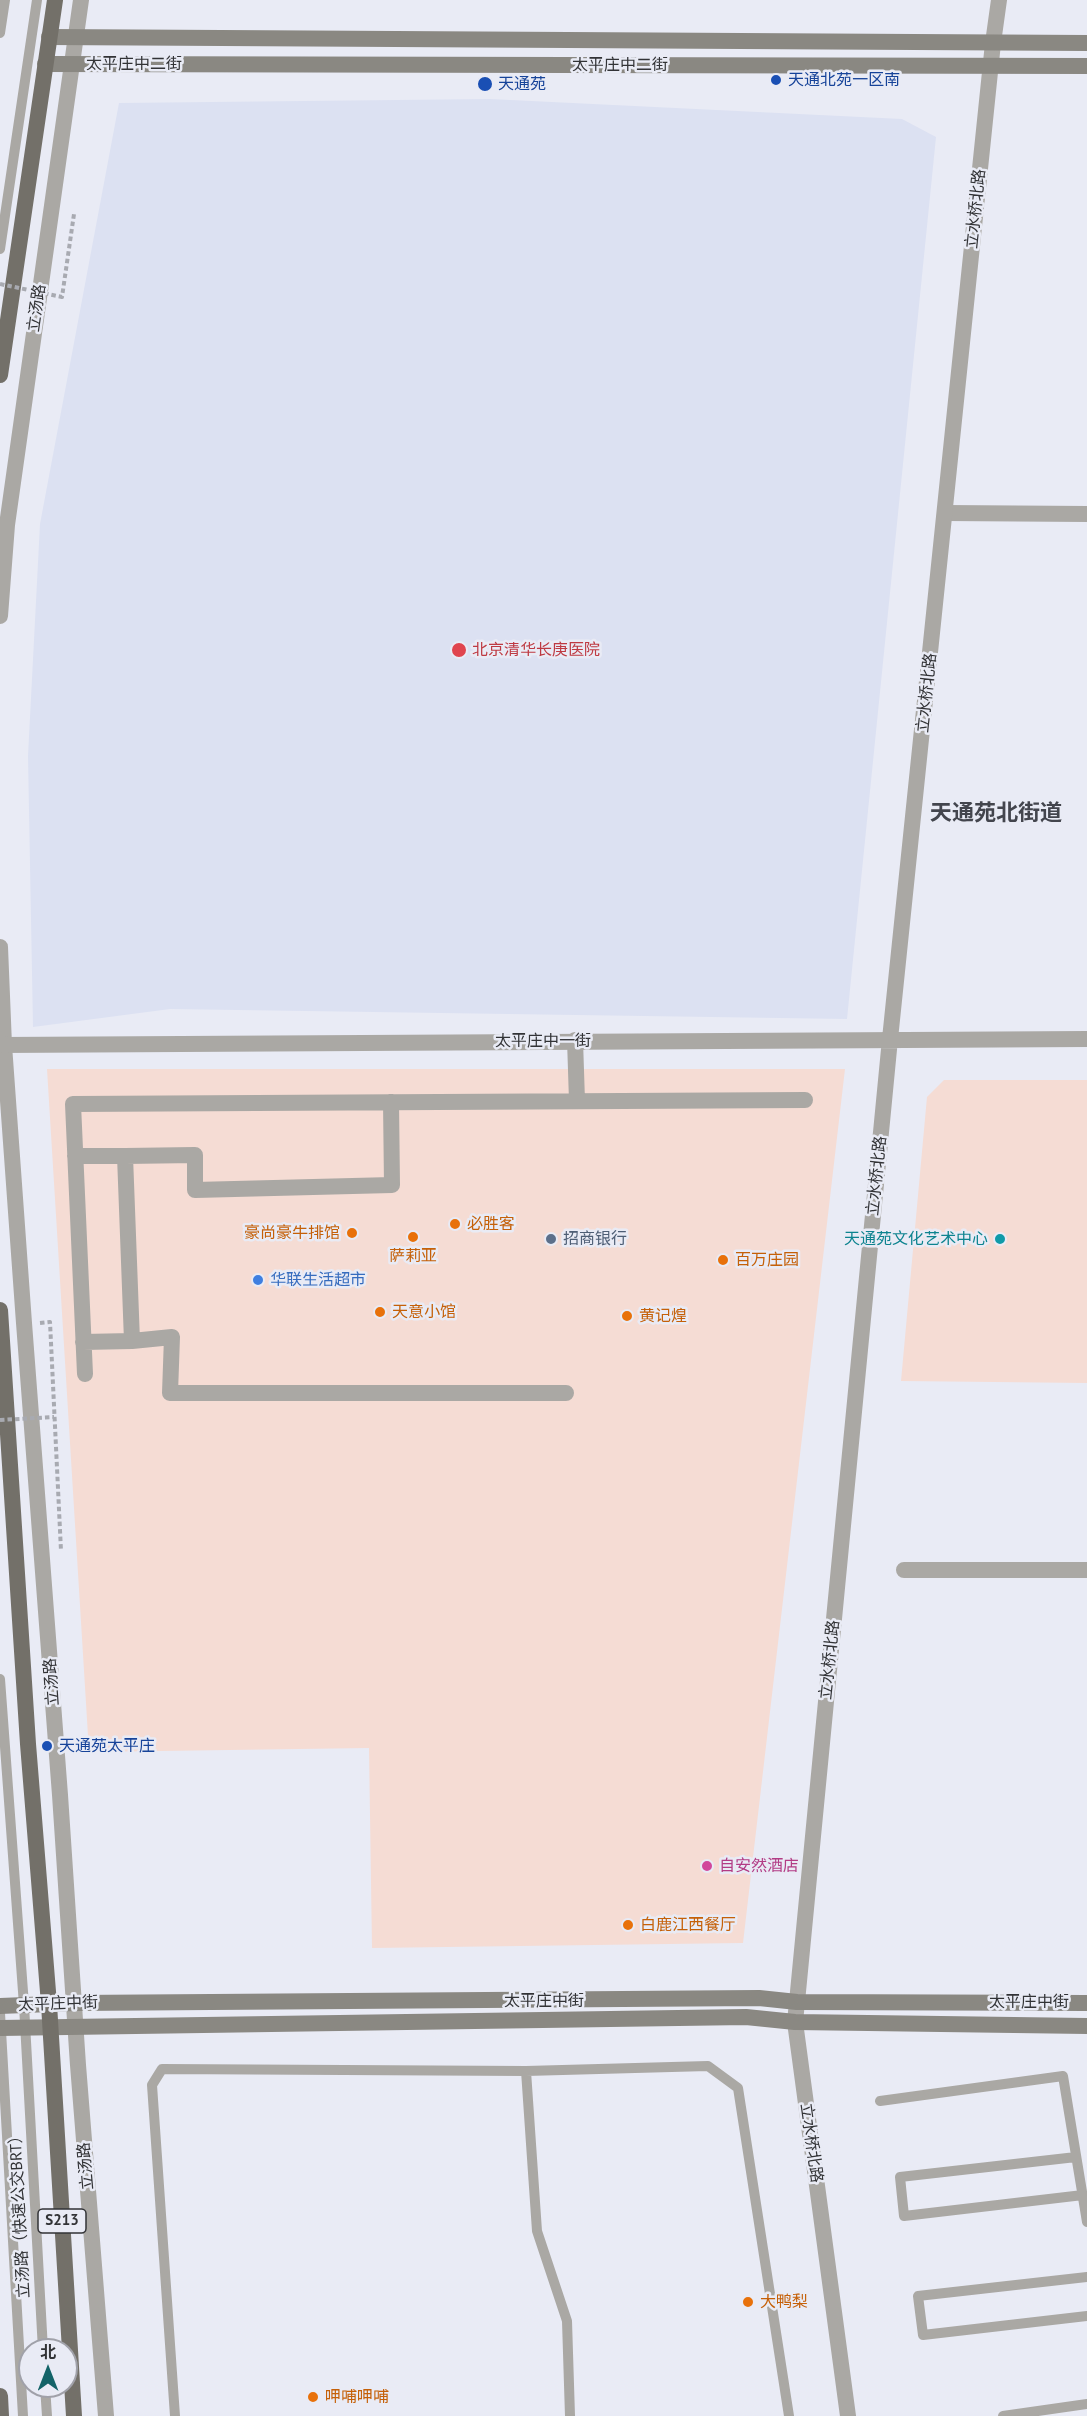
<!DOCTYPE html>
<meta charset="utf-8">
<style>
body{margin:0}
#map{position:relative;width:1087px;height:2416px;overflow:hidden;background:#e9ebf5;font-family:"PT Sans","Noto Sans SC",sans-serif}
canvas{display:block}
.north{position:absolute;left:18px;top:2338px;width:60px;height:60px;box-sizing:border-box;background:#e9ebf5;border:2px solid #a0a1a9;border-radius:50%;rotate:0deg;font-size:16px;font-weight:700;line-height:24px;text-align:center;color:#323336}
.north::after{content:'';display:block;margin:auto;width:21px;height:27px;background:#136368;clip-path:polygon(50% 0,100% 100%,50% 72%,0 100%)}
</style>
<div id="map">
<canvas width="1087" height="2416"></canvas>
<div class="north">北</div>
</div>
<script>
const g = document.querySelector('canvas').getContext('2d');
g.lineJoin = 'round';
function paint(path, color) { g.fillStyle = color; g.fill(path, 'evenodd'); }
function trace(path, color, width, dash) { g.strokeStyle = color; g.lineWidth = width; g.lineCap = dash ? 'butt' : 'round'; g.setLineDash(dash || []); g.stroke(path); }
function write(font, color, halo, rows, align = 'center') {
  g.font = font + ' "PT Sans","Noto Sans SC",sans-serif'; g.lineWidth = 5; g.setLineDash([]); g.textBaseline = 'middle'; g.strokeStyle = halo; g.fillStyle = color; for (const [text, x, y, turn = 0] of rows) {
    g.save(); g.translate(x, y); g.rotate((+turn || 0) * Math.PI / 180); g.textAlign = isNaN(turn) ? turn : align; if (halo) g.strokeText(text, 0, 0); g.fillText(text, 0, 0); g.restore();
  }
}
paint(new Path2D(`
 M 47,1069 L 845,1069 L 743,1943 L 372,1948 L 369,1748 L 89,1752 Z
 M 944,1080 L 1087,1080 L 1087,1383 L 901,1381 L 927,1097 Z`), '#f5dcd4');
paint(new Path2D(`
 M 490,99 L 902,119 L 936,137 L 847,1019 L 170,1009 L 33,1027 L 28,756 L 40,524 L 119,103 Z`), '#dce1f2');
trace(new Path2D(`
 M 40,1323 L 50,1322 L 61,1551`), '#a8aab1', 4, [4.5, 3]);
trace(new Path2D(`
 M 0,33 L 5,0
 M 0,249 L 37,0
 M 0,1679 L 24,2005 L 43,2350
 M 0,2013 L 23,2416
 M 526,2071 L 537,2231 L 567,2321 L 570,2416
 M 880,2101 L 1063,2076 L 1087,2222
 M 1076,2157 L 900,2177 L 904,2216 L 1083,2195
 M 1087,2277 L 918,2296 L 923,2335 L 1087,2316
 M 45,2386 L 47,2416
 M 175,2416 L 152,2085 L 162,2069 L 526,2071 L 708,2066 L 738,2088 L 789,2416
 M 1003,2416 L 1087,2404`), '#aaa8a4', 10);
trace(new Path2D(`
 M 993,43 L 999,0
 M 945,513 L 1087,514
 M 0,616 L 7,525 L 81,0
 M 0,947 L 4,1045 L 24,1323 L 60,1795 L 78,2065 L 106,2416
 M 575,1040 L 577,1101
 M 75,1156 L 125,1156
 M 132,1341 L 172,1337 L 170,1393 L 566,1393
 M 83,1342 L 132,1341 L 125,1156 L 195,1155 L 195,1190 L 392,1185 L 391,1102
 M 85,1374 L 73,1104 L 805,1100
 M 904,1570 L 1087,1570`), '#aaa8a4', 16);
trace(new Path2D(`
 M 0,1045 L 1087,1039
 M 848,2416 L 795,2022 L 797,2002 L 890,1039 L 993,43`), '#aaa8a4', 16);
trace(new Path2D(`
 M 49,37 L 1087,43
 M 45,64 L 1087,66
 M 0,2006 L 75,2003 L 759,1998 L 797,2002 L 1087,2003
 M 0,2028 L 746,2017 L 795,2022 L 1087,2026`), '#8a8882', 16);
trace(new Path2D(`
 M 0,375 L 55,0
 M 0,1310 L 28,1744 L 49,2004 L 74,2416
 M 0,2396 L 1,2416`), '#737069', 16);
trace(new Path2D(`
 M 0,284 L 62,297 L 74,214
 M 0,1420 L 54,1417`), '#a8aab1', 4, [4.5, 3]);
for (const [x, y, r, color] of [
 [776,80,6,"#1a4fb4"],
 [485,84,8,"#1a4fb4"],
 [459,650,8,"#e0444e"],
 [455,1224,6,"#e8710a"],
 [352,1233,6,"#e8710a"],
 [413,1237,6,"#e8710a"],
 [551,1239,6,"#5c6f8a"],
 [1000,1239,6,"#0f9aa8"],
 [723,1260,6,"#e8710a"],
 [258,1280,6,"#3f7fe0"],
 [380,1312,6,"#e8710a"],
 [627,1316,6,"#e8710a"],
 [47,1746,6,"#1a4fb4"],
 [707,1866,6,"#d1479c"],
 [628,1925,6,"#e8710a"],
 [748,2302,6,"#e8710a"],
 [313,2397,6,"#e8710a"]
]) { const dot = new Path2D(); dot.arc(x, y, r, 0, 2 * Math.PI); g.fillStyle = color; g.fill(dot); trace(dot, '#e9ebf5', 2); }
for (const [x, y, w] of [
 [62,2221,48]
]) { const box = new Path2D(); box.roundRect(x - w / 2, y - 12, w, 24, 4.5); g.fillStyle = '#e9ebf5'; g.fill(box); trace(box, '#323336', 1.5); }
write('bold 15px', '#323336', null, [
 ["S213",62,2221]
]);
write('16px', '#323336', '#e9ebf5', [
 ["太平庄中二街",134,64],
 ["太平庄中二街",620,65],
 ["立水桥北路",976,209,-84],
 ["立汤路",37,308,-82],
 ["立水桥北路",927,693,-84],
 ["太平庄中一街",543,1041],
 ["立水桥北路",877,1176,-84],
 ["立水桥北路",830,1660,-84],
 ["立汤路",52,1682,-94],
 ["太平庄中街",544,2001],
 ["太平庄中街",1029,2002],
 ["太平庄中街",58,2004,-2],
 ["立水桥北路",811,2143,82],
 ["立汤路",86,2166,-95],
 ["立汤路（快速公交BRT）",20,2213,-93]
]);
write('16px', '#164399', '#e9ebf5', [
 ["天通北苑一区南",788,80],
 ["天通苑",498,84],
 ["天通苑太平庄",59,1746]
], 'left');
write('16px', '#be3a42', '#e9ebf5', [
 ["北京清华长庚医院",472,650]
], 'left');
write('16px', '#c56008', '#e9ebf5', [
 ["必胜客",467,1224],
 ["豪尚豪牛排馆",340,1233,"right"],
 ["萨莉亚",413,1256,"center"],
 ["百万庄园",735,1260],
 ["天意小馆",392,1312],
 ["黄记煌",639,1316],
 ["白鹿江西餐厅",640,1925],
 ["大鸭梨",760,2302],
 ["呷哺呷哺",325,2397]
], 'left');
write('16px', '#4e5e75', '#e9ebf5', [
 ["招商银行",563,1239]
], 'left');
write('16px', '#0d838f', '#e9ebf5', [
 ["天通苑文化艺术中心",988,1239]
], 'right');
write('16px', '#366cbe', '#e9ebf5', [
 ["华联生活超市",270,1280]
], 'left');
write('16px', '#b23c85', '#e9ebf5', [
 ["自安然酒店",719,1866]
], 'left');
write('bold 22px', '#43454d', '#e9ebf5', [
 ["天通苑北街道",996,814]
]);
</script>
